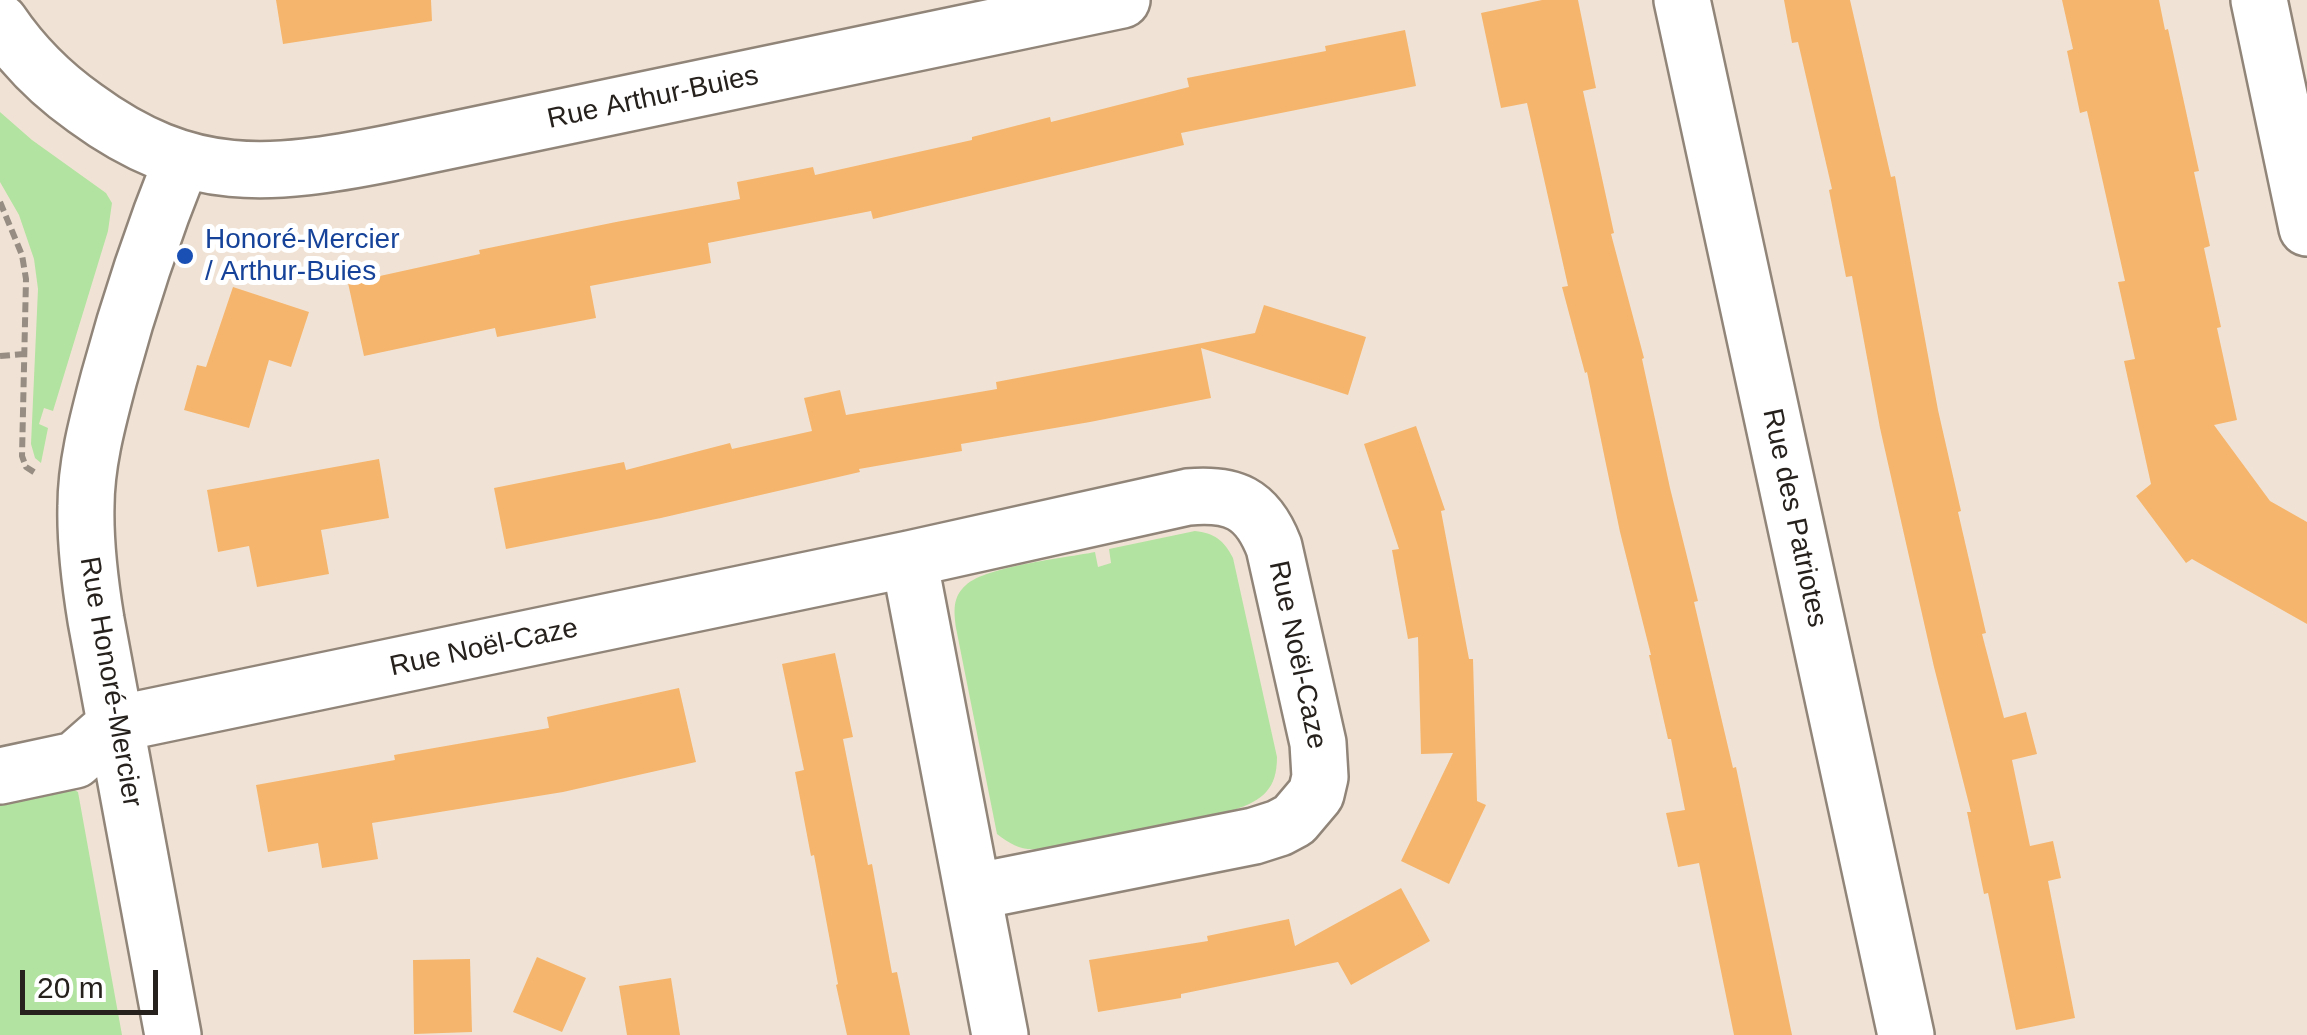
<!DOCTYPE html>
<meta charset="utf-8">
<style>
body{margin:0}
#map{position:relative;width:2307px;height:1035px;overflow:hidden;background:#f0e3d5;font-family:Arial,sans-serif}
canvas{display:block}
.scale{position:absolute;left:20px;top:970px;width:138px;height:45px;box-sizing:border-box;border:5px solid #26211c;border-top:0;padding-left:12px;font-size:30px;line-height:35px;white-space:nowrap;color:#26211c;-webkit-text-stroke:8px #fff;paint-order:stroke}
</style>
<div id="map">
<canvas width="2307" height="1035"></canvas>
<div class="scale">20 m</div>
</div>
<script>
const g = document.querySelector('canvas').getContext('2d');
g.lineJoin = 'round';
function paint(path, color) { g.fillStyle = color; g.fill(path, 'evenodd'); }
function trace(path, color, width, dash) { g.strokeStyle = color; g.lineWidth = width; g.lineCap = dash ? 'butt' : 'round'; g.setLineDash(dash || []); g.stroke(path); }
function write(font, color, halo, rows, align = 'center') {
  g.font = font + ' Arial,sans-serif'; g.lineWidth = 10; g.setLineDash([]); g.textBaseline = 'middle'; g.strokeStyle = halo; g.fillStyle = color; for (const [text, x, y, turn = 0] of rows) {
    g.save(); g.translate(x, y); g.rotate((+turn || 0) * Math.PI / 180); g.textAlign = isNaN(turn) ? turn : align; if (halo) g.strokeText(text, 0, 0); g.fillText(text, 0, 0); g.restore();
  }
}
paint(new Path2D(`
 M 0,112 L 32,140 L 106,193 L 112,203 L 108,231 L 53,411 L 44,408 L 39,424 L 48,428 L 41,463 L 35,458 L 31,444 L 38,289 L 34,259 L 19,215 L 0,182 Z
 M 1195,531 C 1214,533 1224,540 1233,558 L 1277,757 C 1277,789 1263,800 1234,810 L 1044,848 C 1024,852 1013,846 997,834 L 956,628 C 954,612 952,597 966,585 C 987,566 1065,558 1095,552 L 1098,567 L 1111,563 L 1109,549 Z
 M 69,787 L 78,792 L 122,1035 L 0,1035 L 0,799 Z`), '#b3e3a0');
paint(new Path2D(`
 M 276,0 L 431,0 L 432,21 L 283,44 Z
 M 1542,0 L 1578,0 L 1596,88 L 1583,91 L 1614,233 L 1611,234 L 1644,358 L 1642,359 L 1670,488 L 1698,601 L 1694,602 L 1733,768 L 1736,767 L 1792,1035 L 1734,1035 L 1699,863 L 1678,867 L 1666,813 L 1685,810 L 1671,739 L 1668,739 L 1649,655 L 1651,655 L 1620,532 L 1587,372 L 1585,373 L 1562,287 L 1568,286 L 1527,103 L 1501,108 L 1481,13 Z
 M 1784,0 L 1850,0 L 1891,177 L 1895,176 L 1938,410 L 1961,511 L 1958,512 L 1986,633 L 1982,634 L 2004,718 L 2026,712 L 2037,754 L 2012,760 L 2030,846 L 2053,841 L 2061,878 L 2048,881 L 2075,1018 L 2016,1030 L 1988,893 L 1984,894 L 1967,812 L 1971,812 L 1934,667 L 1880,428 L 1852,276 L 1846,277 L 1829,190 L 1832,189 L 1798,42 L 1792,43 Z
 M 2062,0 L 2159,0 L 2165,30 L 2168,29 L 2199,171 L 2194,172 L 2210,246 L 2204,248 L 2221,327 L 2217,328 L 2237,420 L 2214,425 L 2270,501 L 2307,522 L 2307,624 L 2192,559 L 2186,563 L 2136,496 L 2151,484 L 2124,361 L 2135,359 L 2118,282 L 2125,281 L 2087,111 L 2080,113 L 2067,51 L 2073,49 Z
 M 1405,30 L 1416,86 L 1181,133 L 1184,145 L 873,219 L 871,211 L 708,243 L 711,263 L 590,286 L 596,318 L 497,337 L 495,328 L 364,356 L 348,283 L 480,254 L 479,250 L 616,222 L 740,199 L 737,182 L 813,167 L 815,175 L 972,140 L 972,137 L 1050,117 L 1051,122 L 1189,87 L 1187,78 L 1326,51 L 1325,46 Z
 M 233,287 L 309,312 L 291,367 L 269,360 L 249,428 L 184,410 L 197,365 L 206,367 Z
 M 1264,305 L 1366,337 L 1348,395 L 1201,348 L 1211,398 L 1090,422 L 961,444 L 962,451 L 859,469 L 860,472 L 661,518 L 506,549 L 494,488 L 624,462 L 626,470 L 730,443 L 732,449 L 812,431 L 804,398 L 840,390 L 846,415 L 997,389 L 996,382 L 1255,333 Z
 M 1416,426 L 1445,510 L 1441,511 L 1469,659 L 1473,659 L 1477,801 L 1486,805 L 1449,884 L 1401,861 L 1453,753 L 1421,754 L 1418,637 L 1408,639 L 1392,550 L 1399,549 L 1364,444 Z
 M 379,459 L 389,518 L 321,530 L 329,574 L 257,587 L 249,546 L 218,552 L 207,490 Z
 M 835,653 L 853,737 L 843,739 L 868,865 L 872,864 L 892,973 L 897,972 L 910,1035 L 847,1035 L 836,985 L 838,984 L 814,855 L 811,856 L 795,772 L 804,770 L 782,664 Z
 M 679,688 L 696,762 L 563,792 L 372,823 L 378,859 L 322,868 L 318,843 L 268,852 L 256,785 L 395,760 L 394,755 L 549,728 L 547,717 Z
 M 1401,888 L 1430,941 L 1351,985 L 1338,962 L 1181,994 L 1181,998 L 1098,1012 L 1089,960 L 1208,941 L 1207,936 L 1289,919 L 1295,946 Z
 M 537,957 L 586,978 L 562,1032 L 513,1012 Z
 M 470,959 L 472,1032 L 414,1034 L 413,960 Z
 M 671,978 L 680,1035 L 627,1035 L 619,986 Z`), '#f6b56c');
const minor = new Path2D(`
 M 1682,0 L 1906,1035
 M 2259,0 L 2307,228
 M 0,22 C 23,56 51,84 85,108 C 190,185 269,177 390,153 L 1122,0
 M 909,559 L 1000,1035
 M 0,776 L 75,760 L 116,724 L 909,559 L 1188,497 C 1233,493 1257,503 1274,547 L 1318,743 L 1320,777 L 1316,794 L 1294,820 L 1279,828 L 1254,836 L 973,892
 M 173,1035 L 96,620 C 90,583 85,544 86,506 C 86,463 98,420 109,378 C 129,304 153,232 182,160`);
trace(minor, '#918579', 60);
trace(new Path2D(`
 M 0,202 L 22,255 L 26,279 L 22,456 L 26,467 L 37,474
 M 0,356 L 24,354`), '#978d83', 6, [10, 5]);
trace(minor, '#fff', 55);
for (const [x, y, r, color] of [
 [185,256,10,"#1a4fb4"]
]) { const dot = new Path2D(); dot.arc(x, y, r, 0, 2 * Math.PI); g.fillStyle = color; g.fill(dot); trace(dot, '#fff', 4); }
write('28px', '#26211c', '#fff', [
 ["Rue Arthur-Buies",653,98,-12],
 ["Rue des Patriotes",1794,518,78],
 ["Rue Noël-Caze",484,648,-12],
 ["Rue Noël-Caze",1297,655,78],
 ["Rue Honoré-Mercier",110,682,80]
]);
write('28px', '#164399', '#fff', [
 ["Honoré-Mercier",205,240],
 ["/ Arthur-Buies",205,272]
], 'left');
</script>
